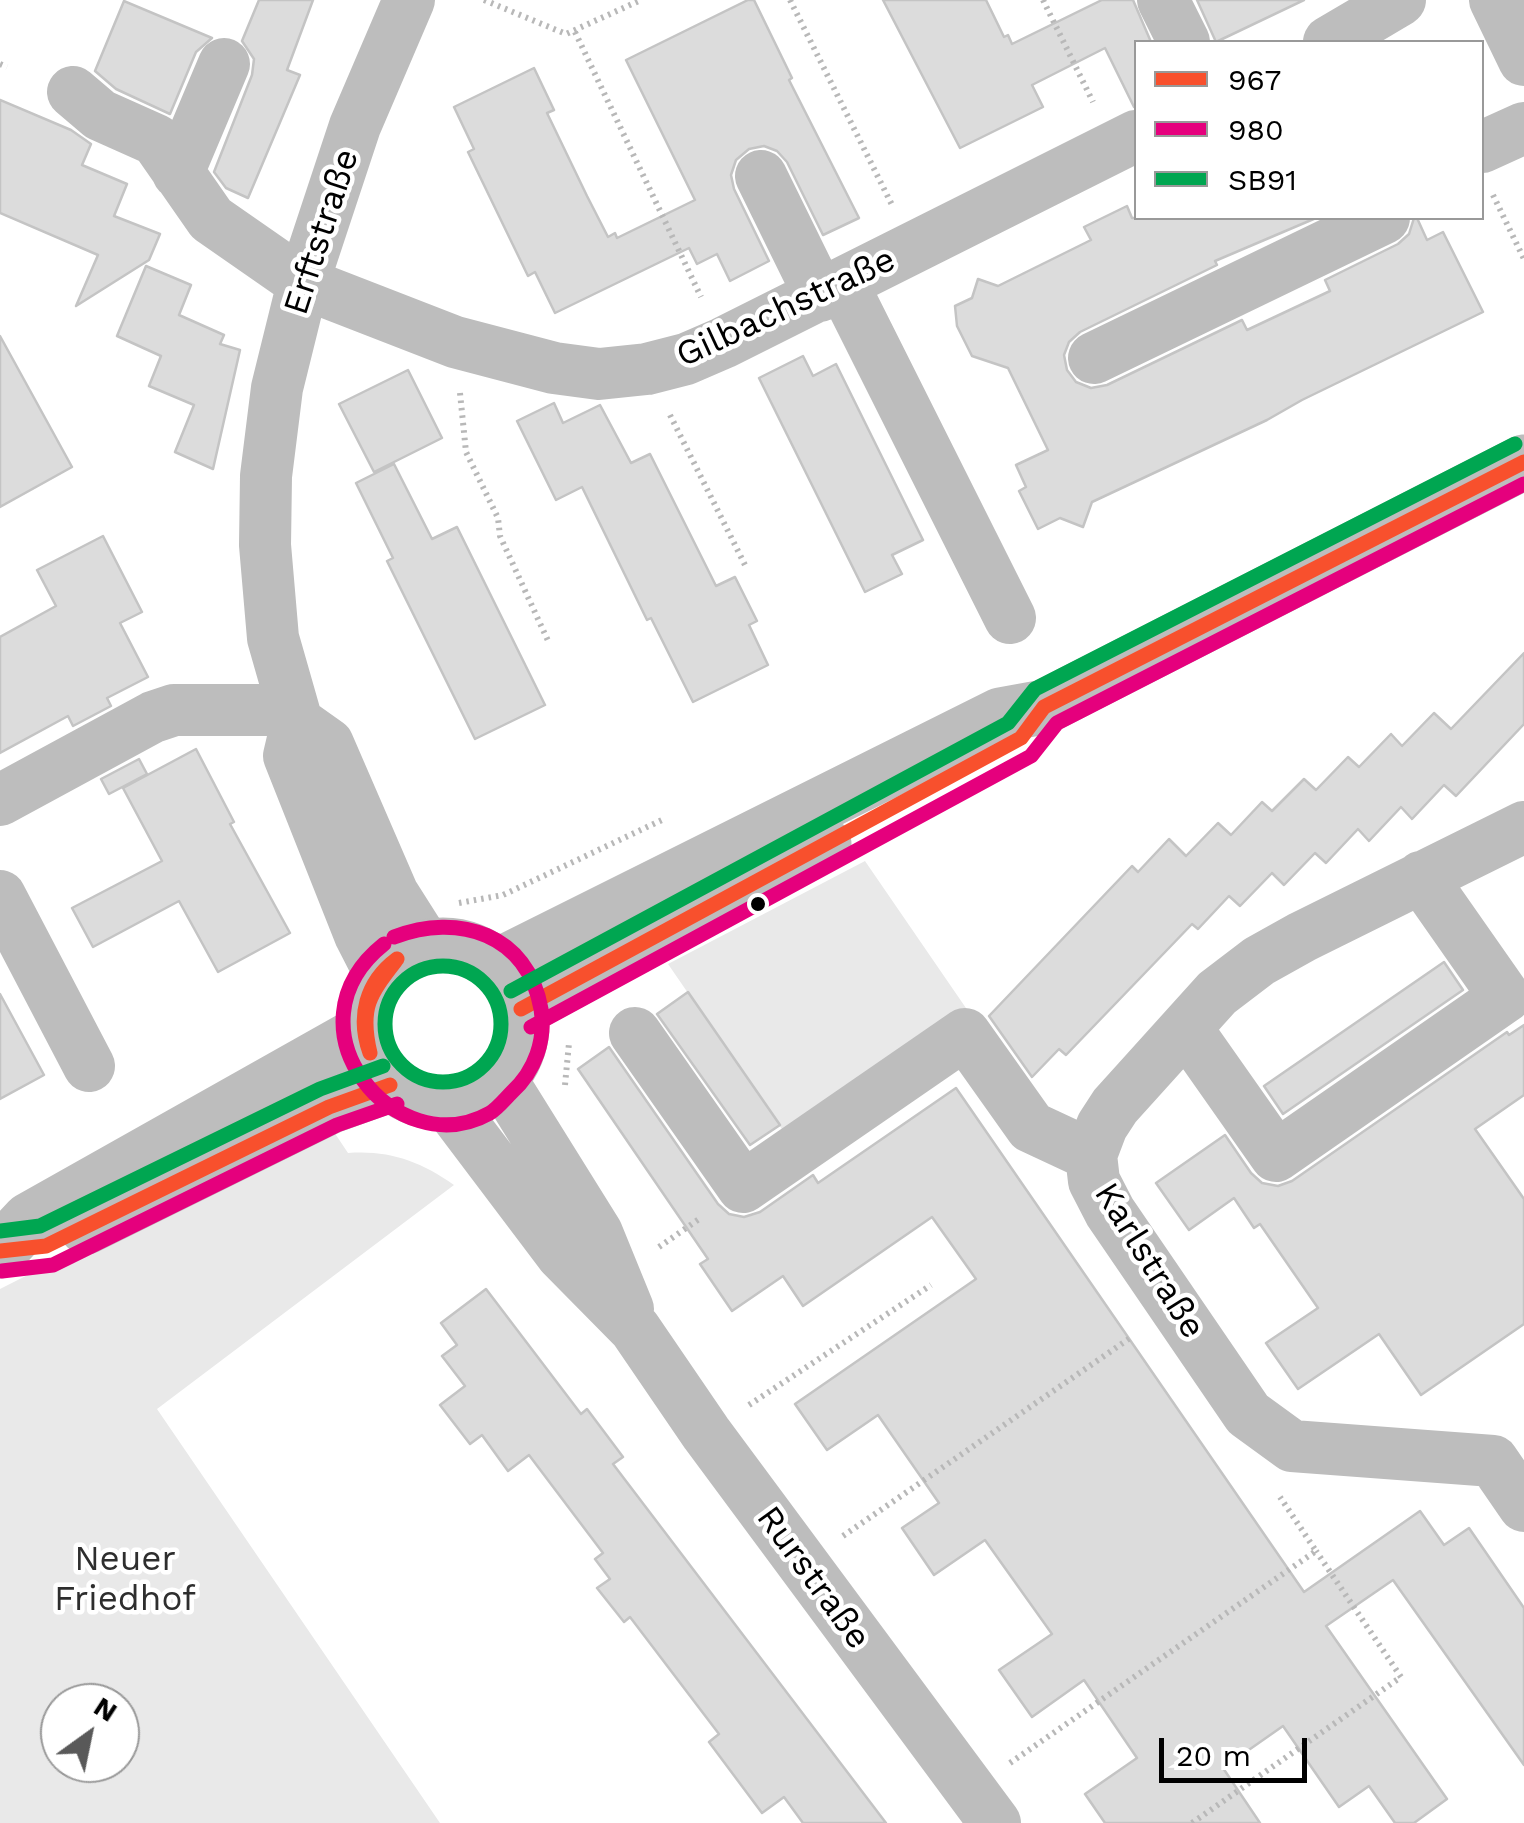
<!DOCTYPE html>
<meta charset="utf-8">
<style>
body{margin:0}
#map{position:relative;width:1524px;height:1823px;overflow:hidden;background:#fff;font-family:"Work Sans",sans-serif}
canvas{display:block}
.legend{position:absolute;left:1134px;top:40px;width:350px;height:180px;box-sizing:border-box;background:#fff;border:2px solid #999;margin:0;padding:12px 18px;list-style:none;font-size:30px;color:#000}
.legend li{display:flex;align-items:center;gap:20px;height:50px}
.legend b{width:50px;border:2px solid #999}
.north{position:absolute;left:40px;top:1683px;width:100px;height:100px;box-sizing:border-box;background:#fff;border:2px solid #999;border-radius:50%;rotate:33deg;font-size:28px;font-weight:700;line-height:40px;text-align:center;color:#000}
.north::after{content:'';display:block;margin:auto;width:35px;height:45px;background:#595959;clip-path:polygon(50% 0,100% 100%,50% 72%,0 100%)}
.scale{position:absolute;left:1159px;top:1738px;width:148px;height:45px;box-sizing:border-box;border:5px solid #000;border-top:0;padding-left:12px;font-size:30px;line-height:35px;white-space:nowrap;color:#000;-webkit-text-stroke:8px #fff;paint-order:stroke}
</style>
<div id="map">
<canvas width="1524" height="1823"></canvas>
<ul class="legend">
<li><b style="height:12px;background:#f8502d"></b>967</li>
<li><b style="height:12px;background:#e5007d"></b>980</li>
<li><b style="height:12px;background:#00a651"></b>SB91</li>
</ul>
<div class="north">N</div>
<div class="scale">20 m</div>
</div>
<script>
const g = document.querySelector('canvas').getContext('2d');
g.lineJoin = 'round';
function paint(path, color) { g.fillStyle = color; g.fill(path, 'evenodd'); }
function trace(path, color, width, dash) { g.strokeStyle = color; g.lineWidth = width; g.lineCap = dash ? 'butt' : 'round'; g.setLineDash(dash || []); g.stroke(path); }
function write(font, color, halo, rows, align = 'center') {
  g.font = font + ' "Work Sans",sans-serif'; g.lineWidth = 9; g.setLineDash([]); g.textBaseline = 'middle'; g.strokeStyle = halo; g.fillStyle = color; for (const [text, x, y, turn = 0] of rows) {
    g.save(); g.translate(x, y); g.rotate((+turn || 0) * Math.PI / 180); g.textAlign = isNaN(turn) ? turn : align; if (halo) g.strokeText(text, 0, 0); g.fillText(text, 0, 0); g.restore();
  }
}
paint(new Path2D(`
 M 865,861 L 968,1011 L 788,1138 L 668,964 Z
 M 328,1123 L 348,1153 C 389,1150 420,1161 454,1185 L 157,1409 L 440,1823 L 0,1823 L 0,1289 ZM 60,1703 L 120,1703 L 120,1763 L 60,1763 Z`), '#e9e9e9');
const building = new Path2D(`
 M 259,0 L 313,0 L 287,70 L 300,75 L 248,198 L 226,188 L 214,172 L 252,75 L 254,59 L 242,41 Z
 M 748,0 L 754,0 L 792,78 L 789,80 L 859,218 L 823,235 L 787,162 L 777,151 L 764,146 L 749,149 L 736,160 L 731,175 L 734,189 L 769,261 L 730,281 L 717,254 L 697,264 L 689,248 L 555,313 L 535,272 L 528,276 L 468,152 L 474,149 L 454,107 L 534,68 L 554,110 L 547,113 L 587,196 L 608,237 L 615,233 L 617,238 L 695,200 L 626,60 Z
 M 883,0 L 986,0 L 1004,37 L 1008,35 L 1012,44 L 1102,0 L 1133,0 L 1151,42 L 1136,42 L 1136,106 L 1134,107 L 1105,48 L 1032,85 L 1043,107 L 960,148 Z
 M 1197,0 L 1304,0 L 1216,42 Z
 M 124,1 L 212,38 L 196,52 L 170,114 L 116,89 L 95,71 Z
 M 0,100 L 71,130 L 91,144 L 82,165 L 127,184 L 114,216 L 160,234 L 149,260 L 76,306 L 98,255 L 0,213 Z
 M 1127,206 L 1132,218 L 1316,218 L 1215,261 L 1217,265 L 1080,332 L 1069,342 L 1064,355 L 1067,370 L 1076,382 L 1091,388 L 1107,385 L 1242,320 L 1247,330 L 1330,291 L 1325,280 L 1398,244 L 1409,234 L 1414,218 L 1417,218 L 1427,240 L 1443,232 L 1483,312 L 1302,400 L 1267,420 L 1092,502 L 1083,527 L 1060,518 L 1038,529 L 1019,491 L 1026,487 L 1016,465 L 1048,450 L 1008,368 L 972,356 L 957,326 L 955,306 L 972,298 L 978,279 L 998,286 L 1091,240 L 1084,227 Z
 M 146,266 L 191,285 L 179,315 L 224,335 L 220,344 L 240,350 L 213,469 L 175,452 L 194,405 L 149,386 L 161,356 L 117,336 Z
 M 0,336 L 72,467 L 0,507 Z
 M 803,356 L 813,376 L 836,364 L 923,540 L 892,555 L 902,574 L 865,592 L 759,378 Z
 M 408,370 L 442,438 L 374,472 L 339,404 Z
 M 554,403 L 563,423 L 600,405 L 631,463 L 650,454 L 716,586 L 735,577 L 757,621 L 749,625 L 768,665 L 693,702 L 651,618 L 647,620 L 582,487 L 556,500 L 517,421 Z
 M 394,464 L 432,539 L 457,527 L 545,705 L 475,739 L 387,561 L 393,558 L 356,483 Z
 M 103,536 L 142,612 L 120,623 L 148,677 L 107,698 L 111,706 L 73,726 L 68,716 L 0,753 L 0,637 L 56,606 L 37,570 Z
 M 1524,653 L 1524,724 L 1456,796 L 1444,785 L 1412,819 L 1401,807 L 1369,841 L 1358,829 L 1326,863 L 1315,853 L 1284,885 L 1272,873 L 1240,906 L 1229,896 L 1198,929 L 1192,924 L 1066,1055 L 1059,1049 L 1032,1077 L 989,1016 L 1132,866 L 1138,872 L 1169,839 L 1186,856 L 1218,823 L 1231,835 L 1262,802 L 1272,811 L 1304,779 L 1316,790 L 1348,757 L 1359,767 L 1391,734 L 1402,746 L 1434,713 L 1451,729 Z
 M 196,749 L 234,822 L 230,824 L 290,933 L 218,972 L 179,901 L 93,947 L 72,908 L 162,861 L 123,788 Z
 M 139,759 L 147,774 L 109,794 L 101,779 Z
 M 1444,962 L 1463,990 L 1283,1114 L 1264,1086 Z
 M 688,992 L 780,1125 L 750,1145 L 657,1014 Z
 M 0,994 L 44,1075 L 0,1099 Z
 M 1524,1025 L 1524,1095 L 1475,1129 L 1524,1199 L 1524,1324 L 1421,1395 L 1379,1334 L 1298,1389 L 1266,1343 L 1318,1308 L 1260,1224 L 1254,1228 L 1234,1198 L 1189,1230 L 1156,1183 L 1225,1135 L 1251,1173 L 1262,1183 L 1278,1186 L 1292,1181 L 1507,1032 L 1509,1035 Z
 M 609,1047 L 718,1204 L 729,1214 L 744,1217 L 760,1212 L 813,1175 L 818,1183 L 956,1088 L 1304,1592 L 1420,1511 L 1444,1545 L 1469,1528 L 1524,1608 L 1524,1765 L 1393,1580 L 1326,1626 L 1447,1799 L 1414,1823 L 1395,1823 L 1369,1786 L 1339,1807 L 1283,1726 L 1223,1768 L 1260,1823 L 1105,1823 L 1085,1794 L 1137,1758 L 1084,1680 L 1032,1717 L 999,1670 L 1052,1634 L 985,1540 L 934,1575 L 902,1528 L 939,1503 L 878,1415 L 827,1450 L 795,1404 L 976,1279 L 932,1217 L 803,1306 L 783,1276 L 732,1311 L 700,1264 L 708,1259 L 578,1069 Z
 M 486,1289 L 581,1414 L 587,1409 L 623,1457 L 613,1464 L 886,1823 L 803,1823 L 784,1797 L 762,1813 L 709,1742 L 719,1734 L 630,1617 L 624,1622 L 597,1588 L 610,1579 L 595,1559 L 603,1553 L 529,1455 L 508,1471 L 482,1435 L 470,1444 L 440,1405 L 465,1386 L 442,1356 L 457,1345 L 441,1323 Z`);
paint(building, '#dcdcdc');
trace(building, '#c4c4c4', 2.5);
trace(new Path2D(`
 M 484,0 L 566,34 L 641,0
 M 790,0 L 892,205
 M 1043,0 L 1093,102
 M 575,32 L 701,297
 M 0,64 L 7,67
 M 1493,195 L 1524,259
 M 460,393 L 466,452 L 498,518 L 500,536 L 549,643
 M 670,415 L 745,565
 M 459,903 L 503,895 L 664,819
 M 565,1085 L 569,1043
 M 659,1247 L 702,1217
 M 749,1405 L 931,1285
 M 843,1536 L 1133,1336
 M 1010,1763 L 1316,1551 L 1280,1497
 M 1192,1823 L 1401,1677 L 1316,1551`), '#b8b8b8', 6, [2.5, 5]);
trace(new Path2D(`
 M 1163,0 L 1184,42
 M 1495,0 L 1524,60
 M 1329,42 L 1400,0
 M 73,92 L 100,115 L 156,140 L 211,219 L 303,283 L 455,342 L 554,368 L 599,374 L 647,369 L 686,359 L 723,343 L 1136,136
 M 1482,147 L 1524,128
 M 178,173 L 224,64
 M 761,176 L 820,296
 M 843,285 L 1010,618
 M 1094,358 L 1384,218
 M 297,722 L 328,744 L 393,894 L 426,946
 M 0,800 L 153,717 L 174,710 L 292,710
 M 1524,827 L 1302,937 L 1259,961 L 1217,993 L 1115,1106 L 1102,1126 L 1091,1155 L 1094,1181 L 1110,1212 L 1248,1414 L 1292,1446 L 1493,1461 L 1524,1506
 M 0,896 L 89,1066
 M 380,974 L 360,935 L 289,756 L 297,722 L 273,638 L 265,545 L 266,476 L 277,388 L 303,283 L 355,126 L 409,0
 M 1186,1028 L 1276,1156 L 1505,997 L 1421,877
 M 635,1033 L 743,1187 L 965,1034 L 1031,1127 L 1091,1155
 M 501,1079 L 597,1233 L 628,1309
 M 448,1104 L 562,1255 L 635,1329 L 706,1433 L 995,1823`), '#bdbdbd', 52);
trace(new Path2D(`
 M364 1024a79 79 0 1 1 158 0a79 79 0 1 1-158 0Z
 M 497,966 L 1000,715 L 1044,707 L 1524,462
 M 521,1009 L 824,844
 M 86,1227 L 329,1107 L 390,1085
 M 0,1251 L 29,1220 L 363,1032`), '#bdbdbd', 55);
trace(new Path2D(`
 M 521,1009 L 1021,738 L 1044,707 L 1524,462
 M 370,1053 C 357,1017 366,982 397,959
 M 370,1053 C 359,1007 370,994 397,959
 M 0,1251 L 46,1246 L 329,1107 L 390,1085`), '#f8502d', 15);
trace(new Path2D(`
 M 384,944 C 280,1027 396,1166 490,1113 C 498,1108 505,1099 512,1092 C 535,1071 546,1040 541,1009 C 528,934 458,912 394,937
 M 531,1027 L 1031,756 L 1057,723 L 1524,484
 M 2,1271 L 53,1265 L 337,1125 L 397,1104`), '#e5007d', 15);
trace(new Path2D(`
 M385 1024a58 58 0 1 1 116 0a58 58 0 1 1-116 0Z
 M 511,991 L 1008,723 L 1035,689 L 1515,444
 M 0,1231 L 40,1226 L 320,1089 L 383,1066`), '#00a651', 15);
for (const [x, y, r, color] of [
 [758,904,9,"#000"]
]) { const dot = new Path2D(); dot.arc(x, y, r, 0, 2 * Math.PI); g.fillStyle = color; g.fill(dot); trace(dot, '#fff', 4); }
write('35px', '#000', '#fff', [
 ["Erftstraße",322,232,-72],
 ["Gilbachstraße",786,308,-25],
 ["Karlstraße",1149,1261,58],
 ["Rurstraße",813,1578,54]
]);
write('35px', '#2e2e2e', '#fff', [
 ["Neuer",125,1560],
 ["Friedhof",125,1600]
]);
</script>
